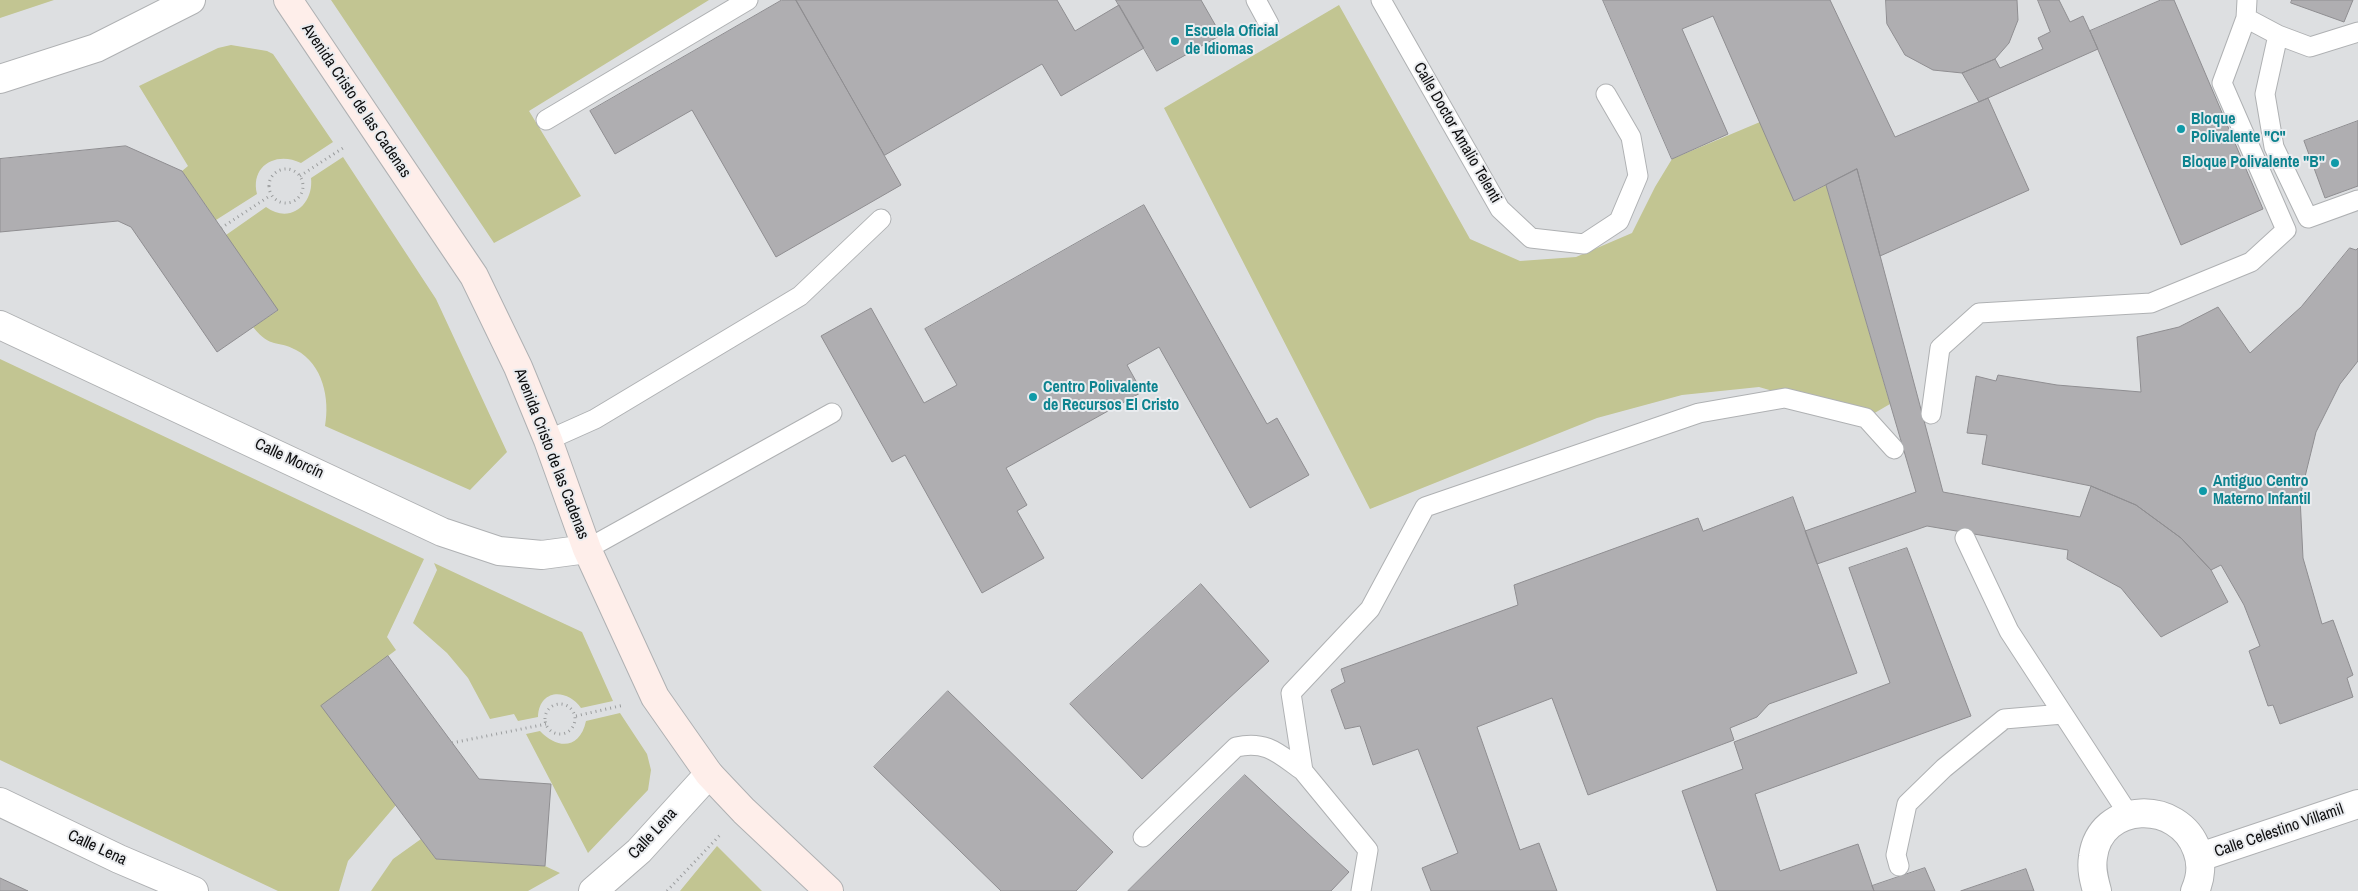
<!DOCTYPE html>
<meta charset="utf-8">
<style>
body{margin:0}
canvas{display:block;background:#dddfe1}
</style>
<canvas width="2358" height="891"></canvas>
<script>
const g = document.querySelector('canvas').getContext('2d');
g.lineJoin = 'round';
function paint(path, color) { g.fillStyle = color; g.fill(path, 'evenodd'); }
function trace(path, color, width, dash) { g.strokeStyle = color; g.lineWidth = width; g.lineCap = dash ? 'butt' : 'round'; g.setLineDash(dash || []); g.stroke(path); }
function write(font, color, halo, rows, align = 'center') {
  g.font = font + ' "Archivo Narrow",sans-serif'; g.lineWidth = 4; g.setLineDash([]); g.textBaseline = 'middle'; g.strokeStyle = halo; g.fillStyle = color; for (const [text, x, y, turn = 0] of rows) {
    g.save(); g.translate(x, y); g.rotate((+turn || 0) * Math.PI / 180); g.textAlign = isNaN(turn) ? turn : align; if (halo) g.strokeText(text, 0, 0); g.fillText(text, 0, 0); g.restore();
  }
}
paint(new Path2D(`
 M 0,0 L 54,0 L 0,18 Z
 M 331,0 L 709,0 L 529,111 L 581,196 L 494,243 Z
 M 1339,5 L 1470,239 L 1520,261 L 1576,257 L 1632,233 L 1655,187 L 1672,159 L 1760,122 L 1795,201 L 1826,185 L 1890,404 L 1866,418 L 1759,387 L 1682,395 L 1597,418 L 1370,509 L 1164,108 Z
 M 231,45 L 267,51 L 273,54 L 333,142 L 301,163 C 277,151 250,165 257,194 L 216,220 L 182,171 L 188,166 L 139,86 L 218,48 Z
 M 343,157 L 436,299 L 507,452 L 470,490 L 325,426 C 330,399 323,364 296,350 C 276,339 272,350 253,327 L 277,311 L 226,235 L 266,207 C 290,225 314,204 311,178 Z
 M 0,359 L 424,559 L 387,637 L 396,650 L 322,706 L 396,805 L 348,861 L 339,891 L 278,891 L 0,760 Z
 M 434,563 L 582,632 L 613,701 L 581,708 C 567,688 539,689 538,717 L 518,721 L 514,714 L 490,719 L 468,678 L 447,653 L 413,623 L 437,570 Z
 M 620,713 L 647,754 L 651,770 L 648,790 L 588,853 L 526,734 L 540,731 C 558,750 580,749 586,721 Z
 M 421,839 L 436,859 L 545,866 L 560,873 L 528,891 L 371,891 L 393,859 Z
 M 717,846 L 762,891 L 680,891 Z`), '#c2c592');
const building = new Path2D(`
 M 782,0 L 796,0 L 901,185 L 776,257 L 692,110 L 615,154 L 590,111 Z
 M 796,0 L 1057,0 L 1075,31 L 1119,5 L 1144,48 L 1061,96 L 1042,64 L 885,155 Z
 M 1116,0 L 1201,0 L 1221,35 L 1157,71 Z
 M 1603,0 L 1830,0 L 1895,137 L 1988,98 L 2029,190 L 1880,256 L 1857,169 L 1794,201 L 1713,16 L 1682,29 L 1728,134 L 1672,159 Z
 M 1886,0 L 2017,0 L 2018,20 L 2009,43 L 1995,59 L 1962,73 L 1933,70 L 1905,55 L 1887,24 Z
 M 2038,0 L 2059,0 L 2070,22 L 2083,16 L 2098,49 L 1979,102 L 1962,73 L 1995,59 L 2000,68 L 2043,49 L 2038,38 L 2050,32 Z
 M 2161,0 L 2174,0 L 2263,209 L 2181,245 L 2090,31 Z
 M 2292,0 L 2353,0 L 2344,22 L 2291,3 Z
 M 2358,121 L 2358,186 L 2325,198 L 2304,141 Z
 M 126,146 L 182,171 L 278,310 L 217,352 L 131,227 L 118,221 L 0,232 L 0,159 Z
 M 1857,169 L 1943,492 L 2080,517 L 2091,486 L 2136,505 L 2181,538 L 2211,570 L 2228,602 L 2161,637 L 2121,588 L 2067,559 L 2068,550 L 1927,526 L 1817,564 L 1805,531 L 1916,492 L 1826,185 Z
 M 1144,205 L 1267,424 L 1277,418 L 1309,475 L 1250,508 L 1159,347 L 1127,365 L 1142,392 L 1006,468 L 1027,505 L 1017,511 L 1044,558 L 982,593 L 905,455 L 892,462 L 821,336 L 871,308 L 924,403 L 957,385 L 925,329 Z
 M 2350,248 L 2356,250 L 2358,248 L 2358,361 L 2340,384 L 2316,432 L 2300,497 L 2303,558 L 2322,624 L 2333,620 L 2353,675 L 2347,678 L 2353,697 L 2280,724 L 2273,705 L 2268,706 L 2249,651 L 2260,646 L 2244,605 L 2221,565 L 2211,570 L 2181,538 L 2136,505 L 2091,486 L 1982,464 L 1987,435 L 1967,433 L 1976,376 L 1996,381 L 1998,375 L 2057,385 L 2141,392 L 2137,337 L 2179,327 L 2218,307 L 2250,353 L 2301,307 Z
 M 1793,497 L 1857,673 L 1769,704 L 1757,717 L 1730,728 L 1734,740 L 1588,795 L 1552,698 L 1477,727 L 1520,850 L 1539,843 L 1557,891 L 1431,891 L 1422,868 L 1458,853 L 1418,749 L 1373,765 L 1360,726 L 1345,729 L 1331,690 L 1345,682 L 1341,669 L 1518,605 L 1514,585 L 1698,518 L 1703,531 Z
 M 1907,548 L 1971,716 L 1755,794 L 1780,871 L 1858,844 L 1874,891 L 1717,891 L 1682,791 L 1743,769 L 1734,742 L 1890,683 L 1849,568 Z
 M 1201,584 L 1269,661 L 1142,779 L 1070,704 Z
 M 388,656 L 479,779 L 551,784 L 545,866 L 436,859 L 421,839 L 321,706 Z
 M 948,691 L 1113,852 L 1076,891 L 1001,891 L 874,767 Z
 M 1245,775 L 1349,872 L 1331,891 L 1128,891 Z
 M 1925,868 L 1935,891 L 1874,891 L 1872,886 Z
 M 2026,869 L 2034,891 L 1961,891 Z
 M 0,878 L 28,891 L 0,891 Z`);
paint(building, '#afaeb1');
trace(building, '#8f8e91', 1);
const lane = new Path2D(`
 M 1256,0 L 1269,24
 M 1381,0 L 1500,209 L 1531,238 L 1584,244 L 1619,221 L 1638,176 L 1631,137 L 1606,94
 M 2247,0 L 2246,18 L 2278,35 L 2310,47 L 2358,32
 M 2278,35 L 2265,94 L 2274,147 L 2308,218 L 2358,200
 M 546,120 L 748,0
 M 1931,414 L 1940,348 L 1979,313 L 2151,303 L 2251,262 L 2286,230 L 2222,83 L 2246,18
 M 548,440 L 595,419 L 800,296 L 881,219
 M 1965,538 L 2009,631 L 2129,815
 M 587,549 L 832,413
 M 1143,837 L 1236,747 C 1267,740 1279,754 1303,771
 M 1899,866 L 1896,855 L 1907,804 L 1944,768 L 2004,719 L 2063,714
 M 1361,891 L 1368,850 L 1303,771 L 1291,693 L 1370,609 L 1425,507 L 1699,413 L 1785,398 L 1866,418 L 1894,449`);
const street = new Path2D(`
 M 0,79 L 96,48 L 191,0
 M 0,325 L 442,532 L 499,551 L 542,555 L 587,549
 M 0,802 L 119,859 L 194,891
 M 2200,857 L 2358,804
 M 593,891 L 639,851 L 709,774
 M 2097,891 C 2094,880 2091,869 2093,857 C 2100,801 2179,799 2197,850 C 2202,863 2201,878 2195,891`);
const secondary = new Path2D(`
 M 288,0 L 474,276 L 518,367 L 548,440 L 587,549 L 655,697 L 709,774 L 744,811 L 829,891`);
trace(lane, '#afb1b3', 21);
trace(street, '#afb1b3', 30);
trace(secondary, '#afb1b3', 30);
trace(new Path2D(`
 M269 186a17 17 0 1 1 34 0a17 17 0 1 1-34 0Z
 M 300,176 L 346,146
 M 221,228 L 271,195
 M545 719a15 15 0 1 1 30 0a15 15 0 1 1-30 0Z
 M 576,716 L 624,705
 M 452,743 L 546,724
 M 667,891 L 722,833`), '#9b9d9e', 3, [1, 4]);
trace(lane, '#fff', 19);
trace(street, '#fff', 28);
trace(secondary, '#feeeea', 28);
for (const [x, y, r, color] of [
 [1175,41,5,"#0f9aa8"],
 [2181,129,5,"#0f9aa8"],
 [2335,163,5,"#0f9aa8"],
 [1033,397,5,"#0f9aa8"],
 [2203,491,5,"#0f9aa8"]
]) { const dot = new Path2D(); dot.arc(x, y, r, 0, 2 * Math.PI); g.fillStyle = color; g.fill(dot); trace(dot, '#eaecef', 2); }
write('bold 16px', '#0d838f', '#eaecef', [
 ["Escuela Oficial",1185,32],
 ["de Idiomas",1185,50],
 ["Bloque",2191,120],
 ["Polivalente \"C\"",2191,138],
 ["Bloque Polivalente \"B\"",2325,163,"right"],
 ["Centro Polivalente",1043,388],
 ["de Recursos El Cristo",1043,406],
 ["Antiguo Centro",2213,482],
 ["Materno Infantil",2213,500]
], 'left');
write('16px', '#0e0e0f', '#eaecef', [
 ["Avenida Cristo de las Cadenas",356,101,56],
 ["Calle Doctor Amalio Telenti",1457,133,60],
 ["Avenida Cristo de las Cadenas",551,454,69],
 ["Calle Morcín",289,459,25],
 ["Calle Celestino Villamil",2279,831,-19],
 ["Calle Lena",653,834,-47],
 ["Calle Lena",97,848,25]
]);
</script>
